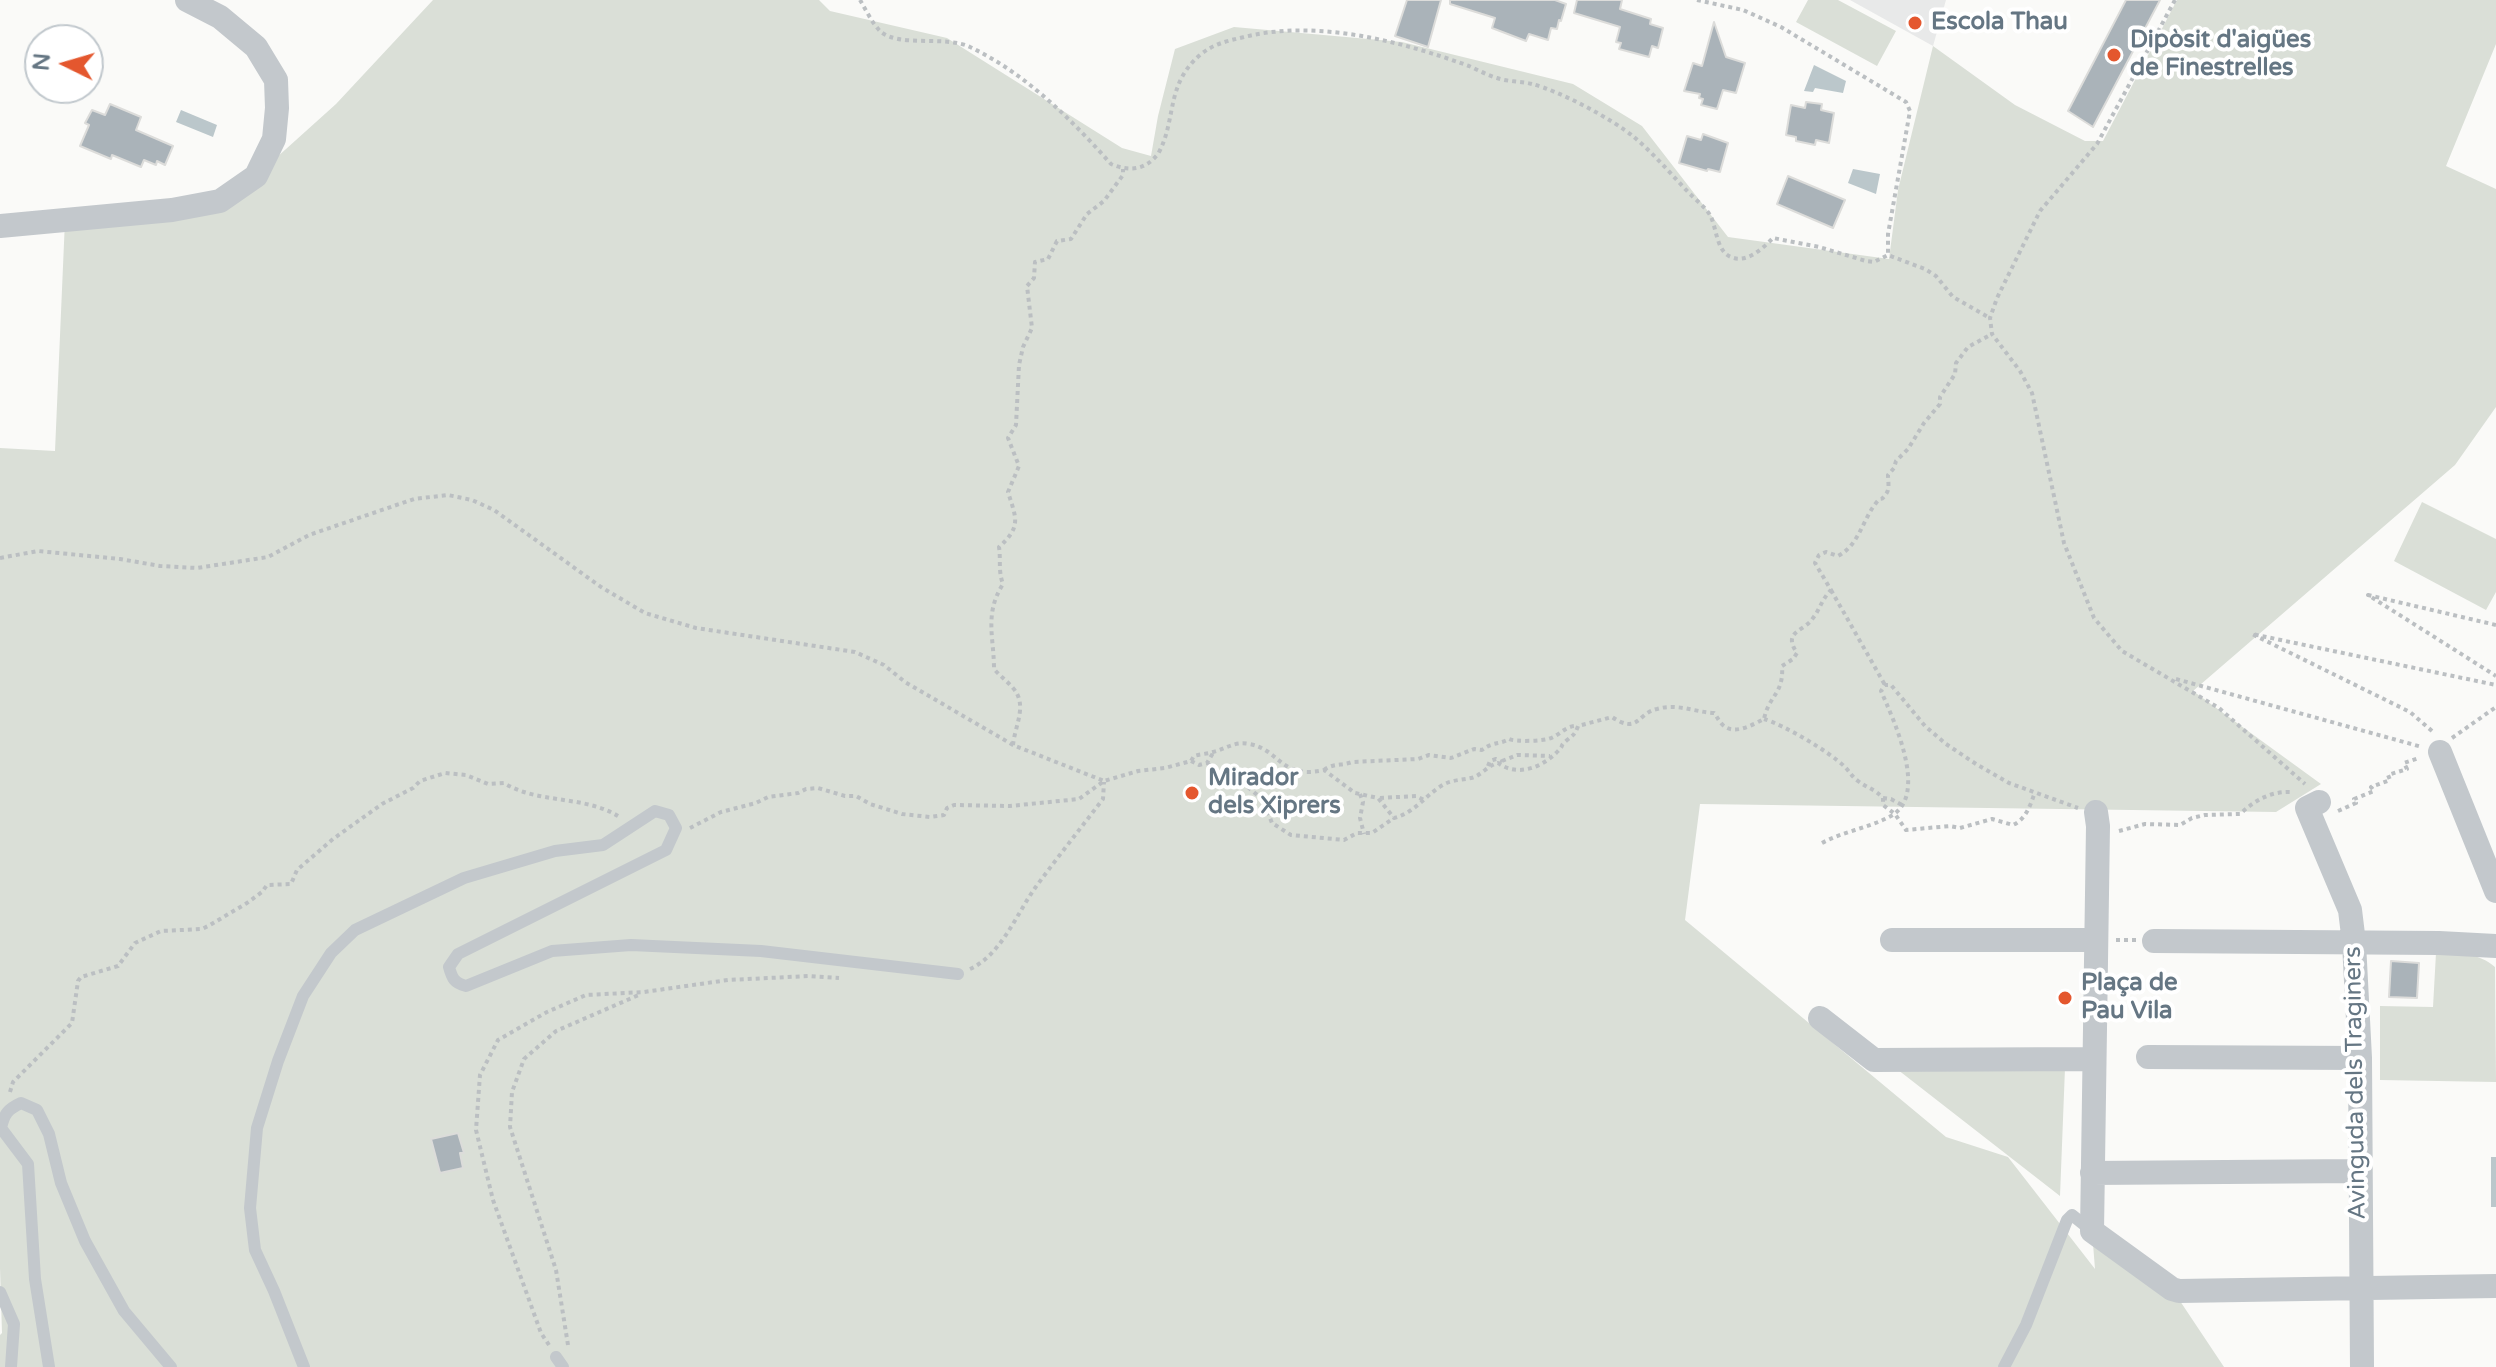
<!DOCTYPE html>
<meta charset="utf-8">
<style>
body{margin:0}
#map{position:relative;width:2496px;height:1367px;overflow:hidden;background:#fafaf8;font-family:"Varela Round",sans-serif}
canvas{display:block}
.north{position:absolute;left:24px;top:24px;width:80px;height:80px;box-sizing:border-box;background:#fff;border:2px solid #c1c8cd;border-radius:50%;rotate:275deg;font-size:22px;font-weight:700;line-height:32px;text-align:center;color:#657683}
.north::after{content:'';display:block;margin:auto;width:28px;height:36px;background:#e4572e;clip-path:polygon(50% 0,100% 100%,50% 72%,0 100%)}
</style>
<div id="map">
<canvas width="2496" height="1367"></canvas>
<div class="north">N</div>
</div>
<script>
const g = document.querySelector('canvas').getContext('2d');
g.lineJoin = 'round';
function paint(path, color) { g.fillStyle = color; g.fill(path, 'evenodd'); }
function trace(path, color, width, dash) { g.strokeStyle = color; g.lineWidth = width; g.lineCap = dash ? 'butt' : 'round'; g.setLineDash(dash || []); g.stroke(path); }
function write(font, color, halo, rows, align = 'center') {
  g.font = font + ' "Varela Round",sans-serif'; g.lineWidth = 8; g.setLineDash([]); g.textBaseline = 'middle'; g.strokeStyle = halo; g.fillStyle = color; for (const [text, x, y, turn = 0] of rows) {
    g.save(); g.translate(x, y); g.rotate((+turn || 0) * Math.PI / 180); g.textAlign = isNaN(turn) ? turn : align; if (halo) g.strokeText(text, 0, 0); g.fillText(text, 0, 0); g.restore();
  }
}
paint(new Path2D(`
 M 1850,0 L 1946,0 L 1933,46 Z`), '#e8e9e9');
paint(new Path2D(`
 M 433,0 L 819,0 L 830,11 L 947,38 L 1122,148 L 1151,156 L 1158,116 L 1175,49 L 1234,27 L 1402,42 L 1573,84 L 1642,126 L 1728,237 L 1889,259 L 1898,190 L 1933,46 L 2015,105 L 2085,141 L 2103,141 L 2177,0 L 2496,0 L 2496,44 L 2446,166 L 2496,189 L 2496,407 L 2455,465 L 2193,691 L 2321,784 L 2276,812 L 1700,804 L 1685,920 L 1946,1137 L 2008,1157 L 2095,1269 L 2092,1231 L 2172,1289 L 2224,1367 L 0,1367 L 0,1335 L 2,1333 L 0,1268 L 0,448 L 55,451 L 65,220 L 172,210 L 256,176 L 336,104 Z
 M 1808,0 L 1838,0 L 1896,31 L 1877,66 L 1796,22 Z
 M 2422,502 L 2496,539 L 2496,592 L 2486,610 L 2394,561 Z
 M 2436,953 C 2456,954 2479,952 2495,967 L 2496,1082 L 2380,1080 L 2380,1006 L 2433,1007 Z
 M 1893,1066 L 2065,1068 L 2060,1196 Z`), '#dadfd7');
paint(new Path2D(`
 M 1814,65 L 1846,81 L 1843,93 L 1815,88 L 1813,92 L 1804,91 Z
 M 181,110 L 217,125 L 213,137 L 176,122 Z
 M 1853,169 L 1880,174 L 1876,194 L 1848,183 Z
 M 2491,1157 L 2496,1157 L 2496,1207 L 2491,1207 Z`), '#bbc7cb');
const building = new Path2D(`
 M 1407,0 L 1441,0 L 1428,47 L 1395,36 Z
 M 1450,0 L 1555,0 L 1566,4 L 1561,21 L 1559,20 L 1557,29 L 1551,28 L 1548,40 L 1529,34 L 1526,41 L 1492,28 L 1495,18 L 1450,4 Z
 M 1577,0 L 1622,0 L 1620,9 L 1651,19 L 1650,24 L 1663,28 L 1658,48 L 1652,46 L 1649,57 L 1619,49 L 1621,43 L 1616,42 L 1620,27 L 1574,13 Z
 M 2126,0 L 2160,0 L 2093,127 L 2068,111 Z
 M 1714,22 L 1726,57 L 1745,63 L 1736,93 L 1723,90 L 1717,109 L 1701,105 L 1703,99 L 1699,98 L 1700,94 L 1684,91 L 1693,63 L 1702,66 Z
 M 1806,102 L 1822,104 L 1821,110 L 1834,113 L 1829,143 L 1816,140 L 1815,145 L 1796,141 L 1796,137 L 1786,135 L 1791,105 L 1805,108 Z
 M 110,104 L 141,117 L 136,130 L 173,146 L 165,165 L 157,161 L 156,165 L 144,160 L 141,167 L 112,155 L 111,159 L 80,146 L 89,125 L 85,123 L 92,110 L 105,115 Z
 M 1703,134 L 1728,143 L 1720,172 L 1708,169 L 1707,171 L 1679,163 L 1687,136 L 1701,140 Z
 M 1788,176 L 1845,200 L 1833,228 L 1777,204 Z
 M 2391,961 L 2419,963 L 2417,998 L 2389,997 Z
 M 458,1133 L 464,1153 L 460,1153 L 463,1168 L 440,1173 L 431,1139 Z`);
paint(building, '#aab3b9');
trace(building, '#dcdcda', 2);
trace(new Path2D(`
 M 860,0 C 866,10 872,23 880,31 C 899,48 945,35 970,47 C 1025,73 1071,119 1111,164 C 1130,172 1145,170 1158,154 C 1177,120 1165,85 1200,55 C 1213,44 1227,41 1244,37 C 1317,19 1400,41 1469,66 C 1478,70 1487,75 1497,78 C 1508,82 1521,81 1532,84 C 1560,91 1612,119 1634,137 C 1654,154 1671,174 1689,193 C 1696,200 1705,207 1710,215 C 1717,228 1716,251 1731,257 C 1747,264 1763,248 1773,238 L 1819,247 L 1866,261 L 1874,262 L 1888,255 L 1925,269 L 1936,276 L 1953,297 L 1990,318
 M 1697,0 L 1743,10 L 1781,27 L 1906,102 L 1910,111 L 1888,234 L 1888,255
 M 2175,0 L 2097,144 L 2040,211 L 1997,298 L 1990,318 L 1992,334 L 2020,371 L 2032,393 L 2064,543 L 2094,618 L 2122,651 L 2219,708 L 2305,784
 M 0,558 L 38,551 L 120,559 L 160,566 L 197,568 L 268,557 L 309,535 L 414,499 L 448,495 L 472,500 L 494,510 L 601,587 L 645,613 L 696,628 L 855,652 L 884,665 L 905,682 L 1013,745 L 1104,781
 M 1831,590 L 1885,685
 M 2496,625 L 2368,595 L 2496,676
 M 2176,679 L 2422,747
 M 1764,719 C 1784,725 1830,752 1845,767 C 1850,772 1852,777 1858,781 C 1867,788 1875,789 1883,798 L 1883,805 L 1895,814 L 1906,830 L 1950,826 L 1960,828 L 1992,819 L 2013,825 C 2026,819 2030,806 2035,792
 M 2432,731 L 2410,712 L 2252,634 L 2496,685
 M 2452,738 L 2496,707
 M 1013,745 C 1015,725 1028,705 1013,688 C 1007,681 1000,676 994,669 C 994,637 984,614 1003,584 C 998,571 1001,560 999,547 C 1022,526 1016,518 1008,492 L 1019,466 L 1008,438 L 1016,425 L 1019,365 L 1023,347 L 1032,328 L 1027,286 L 1034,278 L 1035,262 L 1048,259 L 1057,241 L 1071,239 L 1087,214 L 1104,201 L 1123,175 L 1123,169
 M 1191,761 L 1199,765 L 1207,763 L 1213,753
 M 1502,761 L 1517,755 L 1550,756
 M 1207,763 L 1221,774 L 1242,782 L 1263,800 L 1272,823 L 1291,835 L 1344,840 L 1357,833 L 1372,833 L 1394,818
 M 1488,766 L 1490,761 L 1496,759 L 1502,762
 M 1324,770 C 1333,763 1342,766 1352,762 L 1418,759 L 1429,755 L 1451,758 L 1474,749 L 1482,750 C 1494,741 1499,745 1509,739 C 1515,742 1541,741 1548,739 C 1560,736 1565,725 1578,726
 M 1360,794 L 1363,802 L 1360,818 L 1364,834
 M 1380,798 L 1416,796 L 1424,800
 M 1883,798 L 1891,799 L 1902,805
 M 2338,811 L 2356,803 L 2354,799 L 2374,791 L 2371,787 L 2390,780 L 2388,775 L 2407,769 L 2404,763 L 2419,758
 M 690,828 L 721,812 L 756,803 L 768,797 L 798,793 L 806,789 L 818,788 L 845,796 L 856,796 L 870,804 L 902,814 L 930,817 L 944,815 L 947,808 L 954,805 L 1010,806 L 1079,799 L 1104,781 L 1138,771 L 1165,768 L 1191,761 L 1194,756 C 1200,754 1207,754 1213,752 C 1226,749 1234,741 1249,744 C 1280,749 1280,780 1324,770 L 1355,793 L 1378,798 L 1394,818 C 1414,813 1424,797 1441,786 C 1450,780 1461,780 1471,778 C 1481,776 1488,765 1498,763 C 1517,777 1542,768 1558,751 C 1565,744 1559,747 1566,741 C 1573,735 1575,735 1578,726 L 1612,717 C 1639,735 1637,713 1657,709 C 1677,703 1694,712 1714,713 C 1717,716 1718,720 1721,723 C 1732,737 1752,725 1764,719 C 1769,695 1784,694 1782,666 L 1793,659 L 1797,653 C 1782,631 1804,632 1813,618 C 1820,609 1822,599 1831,590 L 1815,563 L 1819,555 L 1826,552 L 1838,556 C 1859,545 1862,521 1876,503 C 1882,495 1880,503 1886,494 C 1890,489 1888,481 1888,475 L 1894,468 L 1896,461 L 1908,449 L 1924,423 L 1940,404 L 1940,397 L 1955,374 L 1956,363 L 1968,347 L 1992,334
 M 2119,831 L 2145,824 L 2180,825 L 2192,818 L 2205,815 L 2240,814 C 2255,800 2271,791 2292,792
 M 1822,843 C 1844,831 1869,828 1891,816 C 1929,795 1894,721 1881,691 L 1885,685 L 1891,685 L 1925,726 L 1946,744 L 1976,764 L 2009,783 L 2078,808
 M 2116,940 L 2136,940
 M 970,969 C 1001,955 1016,915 1035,888 C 1057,858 1080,829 1103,799 L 1104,782
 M 10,1092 L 13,1082 L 72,1023 L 78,981 L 81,977 L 118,966 L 135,943 L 161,931 L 202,929 L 210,925 L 247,903 L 262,892 L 267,885 L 291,884 L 297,870 L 333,839 L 382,804 L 413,788 L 420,781 L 445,773 L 466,775 L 488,784 L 504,783 C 538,804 583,795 618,816
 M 549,1345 L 541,1333 L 493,1200 L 476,1130 L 480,1075 L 498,1040 L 547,1012 L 586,995 L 644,992 L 728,980 L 809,976 L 839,978
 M 568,1345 L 556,1270 L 510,1127 L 512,1092 L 524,1059 L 556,1031 L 641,994`), '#bbbfc2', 4, [4, 4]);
trace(new Path2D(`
 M 0,1292 L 14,1324 L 11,1367
 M 556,1357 L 563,1367
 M 49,1367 L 35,1279 L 28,1164 L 1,1128 C 4,1114 8,1109 21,1103 L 37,1110 L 49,1134 L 61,1183 L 85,1241 L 124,1311 L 171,1367
 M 304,1367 L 274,1291 L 255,1250 L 250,1208 L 257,1128 L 278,1061 L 303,996 L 331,953 L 355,930 L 464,878 L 555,851 L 603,845 L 655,811 L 669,815 L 676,828 L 666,850 L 458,954 L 449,967 C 452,978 454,983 466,986 L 552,951 L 631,945 L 761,951 L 958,974
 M 2004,1367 L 2026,1325 L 2067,1220 L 2072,1215 L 2092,1231`), '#c3c8cc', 12);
trace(new Path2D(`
 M 0,226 L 172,210 L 220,201 L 256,176 L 274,139 L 277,108 L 276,80 L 256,47 L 220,17 L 187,0
 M 2440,752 L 2496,891
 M 2319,802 L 2307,808 L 2350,910 L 2354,943 L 2360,1058 L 2362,1367
 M 2096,812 L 2098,826 L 2092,1231 L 2172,1289 L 2179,1291 L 2496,1286
 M 1892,940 L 2096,940
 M 2154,941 L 2439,943 L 2496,946
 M 1820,1018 L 1874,1060 L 2093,1059
 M 2148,1057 L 2360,1058
 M 2092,1173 L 2359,1171`), '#c3c8cc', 24);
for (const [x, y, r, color] of [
 [1915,23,8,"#e4572e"],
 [2114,55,8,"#e4572e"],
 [1192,793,8,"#e4572e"],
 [2065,998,8,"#e4572e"]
]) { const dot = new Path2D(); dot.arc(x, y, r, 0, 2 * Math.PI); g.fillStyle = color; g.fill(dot); trace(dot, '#fff', 3); }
write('bold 24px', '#657683', '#fff', [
 ["Escola Thau",1931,23],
 ["Dipòsit d'aigües",2130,41],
 ["de Finestrelles",2130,69],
 ["Mirador",1208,779],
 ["dels Xiprers",1208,807],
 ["Plaça de",2081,984],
 ["Pau Vila",2081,1012]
], 'left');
write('24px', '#657683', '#fff', [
 ["Avinguda dels Traginers",2356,1083,-91]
]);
</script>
